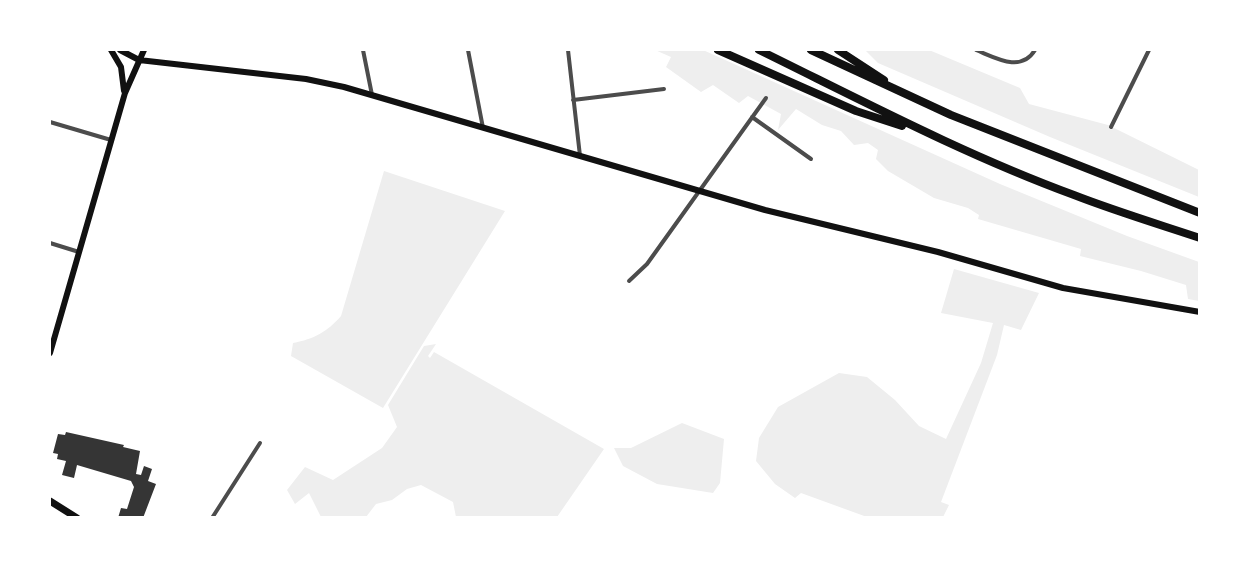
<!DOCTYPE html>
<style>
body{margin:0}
#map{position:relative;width:1249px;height:567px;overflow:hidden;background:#fff;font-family:Overpass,sans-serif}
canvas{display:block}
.frame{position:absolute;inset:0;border:51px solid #fff;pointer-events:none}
</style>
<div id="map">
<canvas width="1249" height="567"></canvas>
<div class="frame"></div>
</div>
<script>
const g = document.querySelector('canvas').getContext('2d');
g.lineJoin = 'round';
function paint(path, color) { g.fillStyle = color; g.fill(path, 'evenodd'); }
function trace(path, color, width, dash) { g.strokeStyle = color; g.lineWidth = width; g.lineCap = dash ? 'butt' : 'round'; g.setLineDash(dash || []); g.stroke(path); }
paint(new Path2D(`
 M 655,50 L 703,50 L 1000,184 L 1127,236 L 1199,262 L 1199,301 L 1188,299 L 1186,285 L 1141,271 L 1080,256 L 1081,249 L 978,219 L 979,215 L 968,208 L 934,198 L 888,171 L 876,159 L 878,150 L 868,143 L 854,145 L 841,131 L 822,125 L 796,109 L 778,130 L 781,114 L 748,96 L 739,103 L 713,85 L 701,92 L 666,67 L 671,57 Z
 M 865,50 L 929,50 L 1020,88 L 1029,104 L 1108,125 L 1199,170 L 1199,197 L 1050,137 L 878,63 Z
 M 384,171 L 505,211 L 383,408 L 291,356 L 293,343 C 314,339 327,332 341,316 Z
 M 954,269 L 1039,293 L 1021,330 L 1004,325 L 997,355 L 941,502 L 949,505 L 943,517 L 867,517 L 801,493 L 795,498 L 775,484 L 756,461 L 759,438 L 778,407 L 839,373 L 867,377 L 895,400 L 919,426 L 946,439 L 981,363 L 993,323 L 941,313 Z
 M 436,344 L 428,356 L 430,358 L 434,352 L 604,449 L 557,517 L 456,517 L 453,502 L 421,485 L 407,489 L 392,500 L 376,504 L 366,517 L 321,517 L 309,493 L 295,504 L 287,490 L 305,467 L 333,480 L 382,448 L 397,427 L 388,405 L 424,346 Z
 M 682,423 L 724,439 L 720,483 L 713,493 L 657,484 L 623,466 L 614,448 L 631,448 Z`), '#eee');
paint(new Path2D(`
 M 66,432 L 124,445 L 123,447 L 140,451 L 136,474 L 141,475 L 144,466 L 152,469 L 148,481 L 156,484 L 143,518 L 118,518 L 121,508 L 127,509 L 134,487 L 131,481 L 77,465 L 74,478 L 62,475 L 66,461 L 57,459 L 58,454 L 53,453 L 58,434 L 65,435 Z`), '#353535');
trace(new Path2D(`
 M 363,50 L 372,95
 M 468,50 L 483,128
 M 568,50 L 580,156
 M 976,50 C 996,58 1021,73 1035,50
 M 573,100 L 664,89
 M 752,117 L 811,159
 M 50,122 L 111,140
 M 1111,127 L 1149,50
 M 50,243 L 79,252
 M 629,281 L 647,264 L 766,98
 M 212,518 L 260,443`), '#4c4c4c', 4);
trace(new Path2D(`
 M 111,50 L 121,67 L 124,91
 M 120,50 L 139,60 L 306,79 L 344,87 L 765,210 L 938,252 L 1063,288 L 1200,312
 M 50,353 L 125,93 L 144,50`), '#111', 6);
trace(new Path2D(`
 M 50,501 L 77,518`), '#111', 7);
trace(new Path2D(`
 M 718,50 L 856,111 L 902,126
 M 759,50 C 863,101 965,155 1074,195 C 1115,211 1158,224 1200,238
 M 811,50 L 951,115 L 1200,213
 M 838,50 L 884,80`), '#111', 8);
</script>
